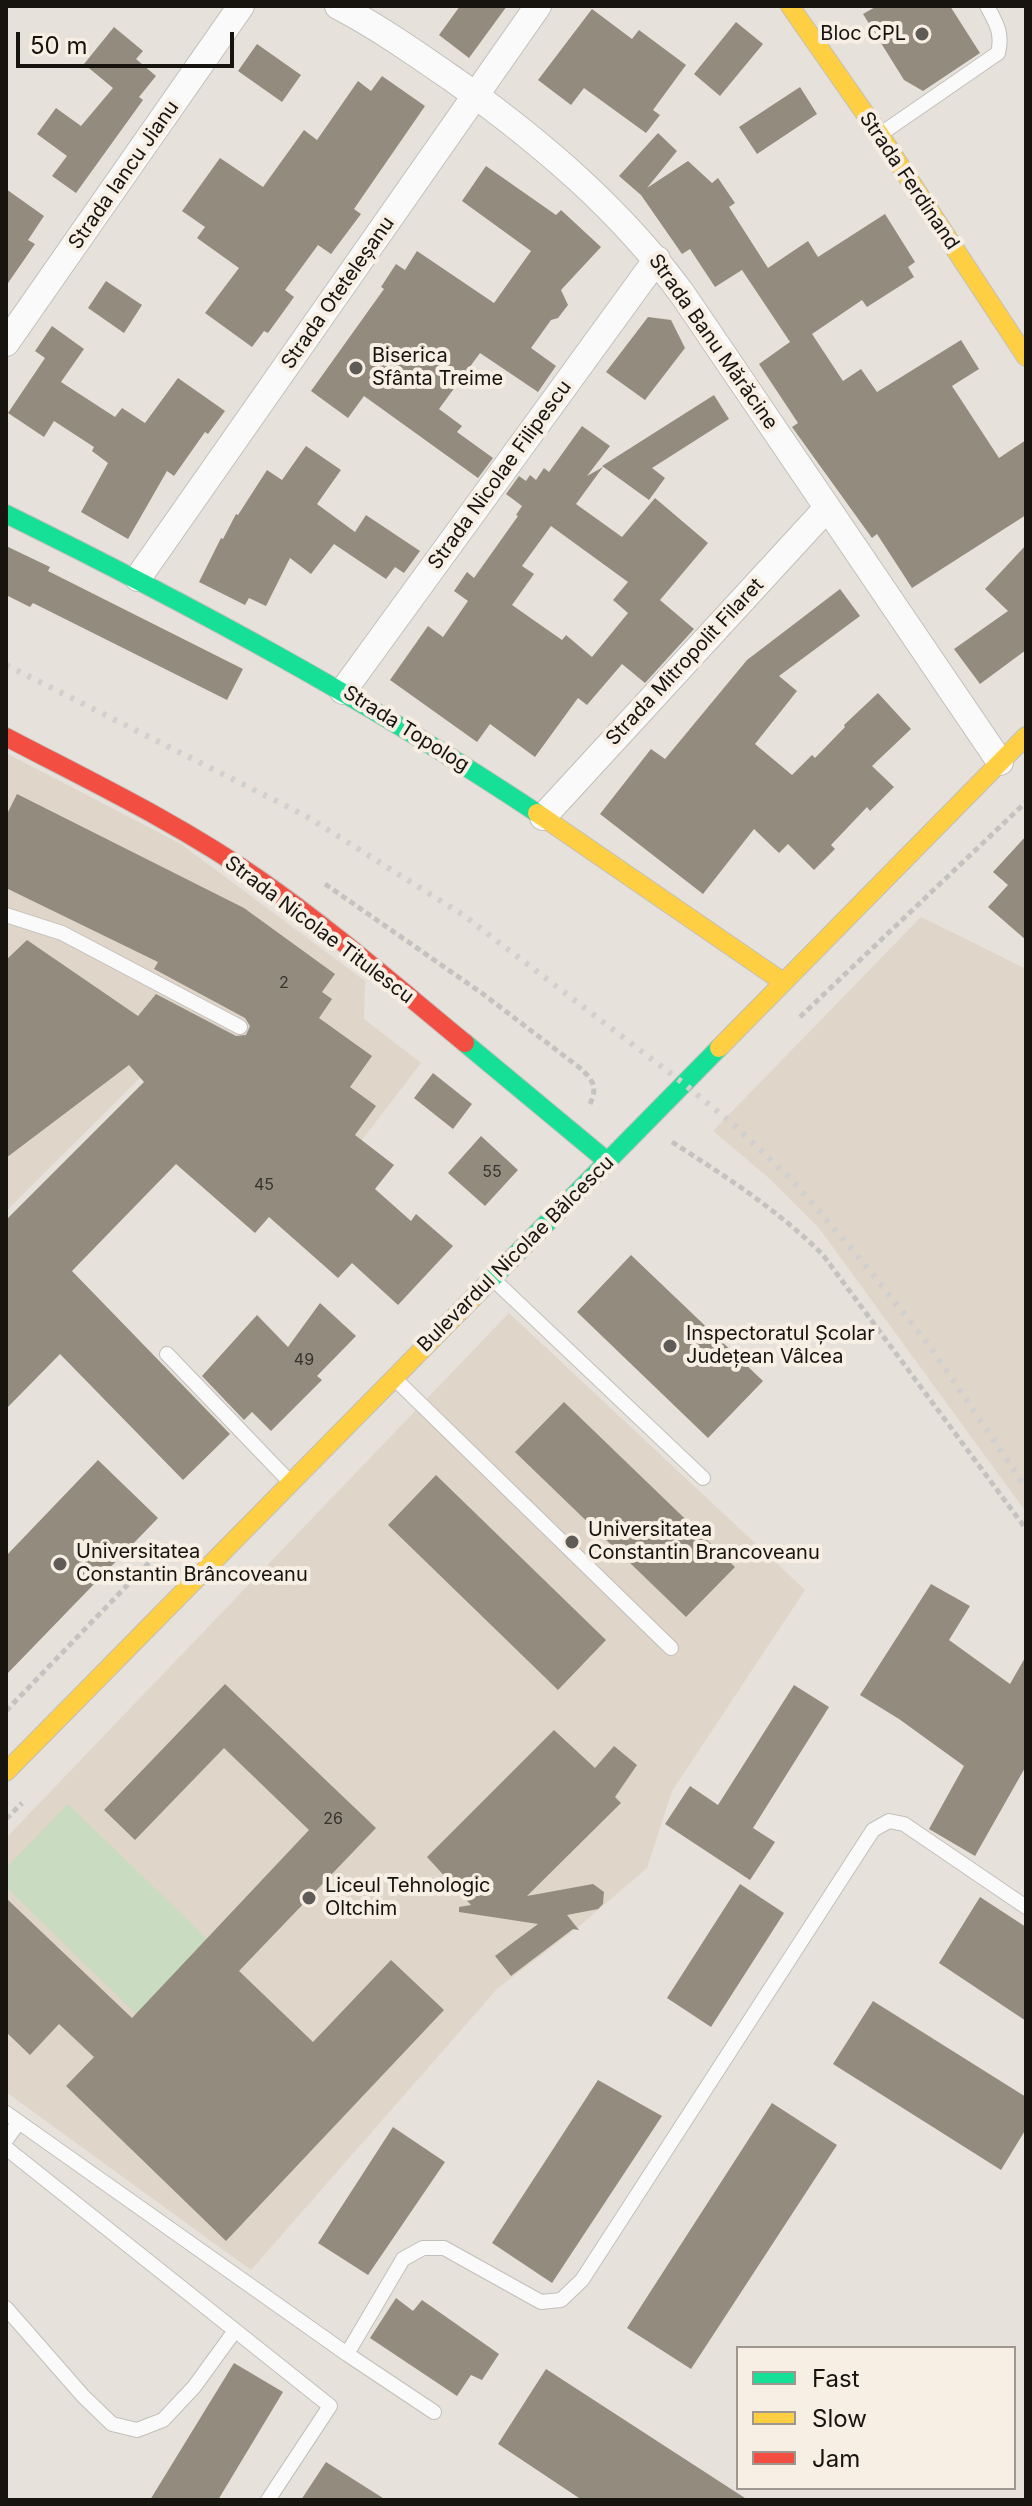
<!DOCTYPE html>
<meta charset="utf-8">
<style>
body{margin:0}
#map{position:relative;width:1032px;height:2506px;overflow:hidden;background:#e6e1db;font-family:Inter,sans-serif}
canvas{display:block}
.frame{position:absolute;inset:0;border:8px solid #171410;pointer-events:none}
.legend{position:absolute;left:736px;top:2346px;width:280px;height:144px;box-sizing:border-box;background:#f7eee4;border:2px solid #9d978f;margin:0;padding:10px 14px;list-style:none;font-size:24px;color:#171410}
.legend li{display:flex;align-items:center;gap:16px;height:40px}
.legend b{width:40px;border:2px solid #9d978f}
.scale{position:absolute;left:16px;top:32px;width:218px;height:36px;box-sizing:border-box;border:4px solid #171410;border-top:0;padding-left:10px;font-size:24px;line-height:28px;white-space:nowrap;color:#171410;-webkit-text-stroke:6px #f7eee4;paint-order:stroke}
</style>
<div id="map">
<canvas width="1032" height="2506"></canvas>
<div class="frame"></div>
<ul class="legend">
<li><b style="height:10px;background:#16e098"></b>Fast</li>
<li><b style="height:10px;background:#ffcf43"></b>Slow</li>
<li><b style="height:10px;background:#f24e42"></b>Jam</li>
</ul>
<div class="scale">50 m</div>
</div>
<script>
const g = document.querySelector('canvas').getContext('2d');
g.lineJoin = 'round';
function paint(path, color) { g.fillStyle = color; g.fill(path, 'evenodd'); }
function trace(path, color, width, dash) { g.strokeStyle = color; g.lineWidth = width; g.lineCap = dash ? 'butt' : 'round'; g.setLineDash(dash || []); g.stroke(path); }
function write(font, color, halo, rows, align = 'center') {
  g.font = font + ' Inter,sans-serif'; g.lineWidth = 8; g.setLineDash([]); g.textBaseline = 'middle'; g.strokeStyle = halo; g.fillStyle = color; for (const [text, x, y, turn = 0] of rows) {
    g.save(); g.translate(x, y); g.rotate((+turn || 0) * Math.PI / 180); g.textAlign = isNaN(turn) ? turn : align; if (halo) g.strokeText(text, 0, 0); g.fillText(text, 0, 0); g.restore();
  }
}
paint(new Path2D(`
 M 6,753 L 181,844 L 365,981 L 364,1019 L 421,1063 L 335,1175 L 140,1078 L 6,1211 Z
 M 921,917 L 1026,969 L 1026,1512 L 819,1228 L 770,1179 L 713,1131 Z
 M 509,1313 L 805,1590 L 672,1791 L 647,1868 L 577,1928 L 497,1989 L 251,2270 L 6,2092 L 6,1838 Z`), '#dfd5c9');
paint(new Path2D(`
 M 68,1804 L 208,1940 L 136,2014 L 6,1887 L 6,1868 Z`), '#c9dcc2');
paint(new Path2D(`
 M 460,6 L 507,6 L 469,58 L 439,35 Z
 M 877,6 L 950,6 L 980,53 L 923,91 L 904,80 L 863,14 Z
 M 592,9 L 632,39 L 639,30 L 686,65 L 653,110 L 660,115 L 646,133 L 584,88 L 571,105 L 538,80 Z
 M 736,22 L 763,44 L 720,96 L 694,74 Z
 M 114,27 L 143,51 L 136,59 L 156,76 L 139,97 L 143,100 L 76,193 L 52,176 L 67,156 L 37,134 L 56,108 L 81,126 L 113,88 L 84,64 Z
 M 257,44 L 301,75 L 282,102 L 238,71 Z
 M 382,76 L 425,106 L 354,209 L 361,214 L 331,254 L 318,245 L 285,290 L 294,297 L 268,333 L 264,331 L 252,347 L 205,313 L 239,268 L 197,238 L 205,227 L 182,211 L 220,158 L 263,187 L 304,130 L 317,140 L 358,81 L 371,91 Z
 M 800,87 L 817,114 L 757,154 L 739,127 Z
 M 658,133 L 677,151 L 647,188 L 688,161 L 712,183 L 718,178 L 735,203 L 729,207 L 768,268 L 808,241 L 818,257 L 885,214 L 915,262 L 908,267 L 914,277 L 867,307 L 862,300 L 812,334 L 843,381 L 861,369 L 877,392 L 961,340 L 979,369 L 952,386 L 999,458 L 1026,440 L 1026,515 L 912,588 L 877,534 L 872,538 L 792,427 L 798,423 L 759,364 L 790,342 L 742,270 L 715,287 L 690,249 L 682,254 L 641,195 L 619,176 Z
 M 486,166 L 556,215 L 561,210 L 601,247 L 561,290 L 568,305 L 558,318 L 551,320 L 531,348 L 556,366 L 538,392 L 480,353 L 439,409 L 462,426 L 457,432 L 493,458 L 478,478 L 364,396 L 348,418 L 311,391 L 384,289 L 381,287 L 396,264 L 405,270 L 417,251 L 494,303 L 531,251 L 462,201 Z
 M 6,189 L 44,216 L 28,240 L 35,244 L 6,286 Z
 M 106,281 L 142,305 L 124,333 L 88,308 Z
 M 648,317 L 671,320 L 685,348 L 645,400 L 606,372 Z
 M 52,326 L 84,349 L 61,382 L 115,417 L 122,408 L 145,423 L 178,378 L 225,411 L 208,434 L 205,432 L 174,476 L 167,471 L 128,539 L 81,512 L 108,463 L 92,451 L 94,447 L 54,421 L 44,437 L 8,413 L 45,358 L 35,351 Z
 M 714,395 L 729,419 L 652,468 L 665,478 L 649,500 L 602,466 Z
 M 582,426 L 610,446 L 587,476 L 603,467 L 576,504 L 622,537 L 655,498 L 708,543 L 660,600 L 694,629 L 645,683 L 622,664 L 587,705 L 578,698 L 535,757 L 490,724 L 477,742 L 390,680 L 428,626 L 443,637 L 468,601 L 454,591 L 467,572 L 474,578 L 518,516 L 516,515 L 522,506 L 506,494 L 519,476 L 526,481 L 530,475 L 536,480 L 544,468 L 549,472 ZM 551,526 L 628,582 L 613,600 L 628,613 L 592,657 L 566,635 L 562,640 L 512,605 L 534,574 L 522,566 Z
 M 306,446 L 341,470 L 317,504 L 355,532 L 366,515 L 420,551 L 404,573 L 395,567 L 386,579 L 334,544 L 311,574 L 290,558 L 266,606 L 249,598 L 245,605 L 199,582 L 221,538 L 223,539 L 236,514 L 238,515 L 267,470 L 282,480 Z
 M 1026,545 L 1026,650 L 980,684 L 954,649 L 1008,611 L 985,589 Z
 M 6,546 L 50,567 L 48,571 L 243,669 L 227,700 L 33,603 L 30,607 L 6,595 Z
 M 840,589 L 860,616 L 779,676 L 797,691 L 755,744 L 792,775 L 812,755 L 815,758 L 845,727 L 844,725 L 878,693 L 911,729 L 872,766 L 894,787 L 870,811 L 867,807 L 831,845 L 835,849 L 814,870 L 788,844 L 779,853 L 754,829 L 703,894 L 600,814 L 651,749 L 665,759 L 747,660 Z
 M 17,794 L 244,908 L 335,974 L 322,992 L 332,999 L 319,1018 L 372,1056 L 350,1087 L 376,1106 L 355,1135 L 394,1165 L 375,1189 L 411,1221 L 416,1214 L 453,1246 L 398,1305 L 352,1263 L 338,1278 L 269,1217 L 255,1233 L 176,1164 L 72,1271 L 230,1434 L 183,1480 L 60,1354 L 6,1409 L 6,1220 L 144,1082 L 129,1065 L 6,1158 L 6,960 L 27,940 L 138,1016 L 156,994 L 236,1036 L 246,1035 L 250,1026 L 245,1018 L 154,969 L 158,962 L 6,888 L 6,816 Z
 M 1026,836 L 1026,940 L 988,907 L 1008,885 L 993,872 Z
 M 433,1073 L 472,1104 L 453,1129 L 414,1098 Z
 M 481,1136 L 518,1170 L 485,1206 L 448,1173 Z
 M 631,1255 L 763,1381 L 708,1438 L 577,1312 Z
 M 320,1303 L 356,1336 L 317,1376 L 322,1380 L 271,1431 L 252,1412 L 244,1420 L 202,1376 L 257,1315 L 288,1347 Z
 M 564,1402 L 735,1567 L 686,1617 L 515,1452 Z
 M 98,1460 L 158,1518 L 6,1675 L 6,1556 Z
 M 436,1475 L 606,1640 L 558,1690 L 388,1525 Z
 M 931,1584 L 970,1606 L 949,1640 L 1010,1684 L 1026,1656 L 1026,1766 L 975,1856 L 929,1829 L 964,1766 L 899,1719 L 860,1695 Z
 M 225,1684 L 376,1828 L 239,1971 L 313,2042 L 391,1960 L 444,2010 L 226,2241 L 66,2086 L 94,2057 L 59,2024 L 30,2055 L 6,2032 L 6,1898 L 132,2018 L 309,1830 L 224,1748 L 135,1840 L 104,1810 Z
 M 794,1685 L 829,1707 L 753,1828 L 775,1842 L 750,1880 L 665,1824 L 690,1786 L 718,1805 Z
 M 554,1730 L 595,1768 L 614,1746 L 637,1765 L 615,1797 L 621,1803 L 527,1896 L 593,1884 L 604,1892 L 603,1904 L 598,1909 L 567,1915 L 579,1930 L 573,1929 L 511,1976 L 495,1956 L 538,1924 L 459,1912 L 459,1907 L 471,1905 L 427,1857 Z
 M 740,1884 L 784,1913 L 711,2027 L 667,1998 Z
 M 980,1897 L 1026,1927 L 1026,2021 L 939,1963 Z
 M 873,2001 L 1026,2097 L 1026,2129 L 1001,2170 L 833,2064 Z
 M 598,2080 L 662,2116 L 552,2283 L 492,2243 Z
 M 772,2103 L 837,2145 L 691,2369 L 627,2328 Z
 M 393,2127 L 445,2162 L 368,2275 L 318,2243 Z
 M 396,2298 L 413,2311 L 422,2300 L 499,2354 L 482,2380 L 471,2375 L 457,2396 L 370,2338 Z
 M 234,2363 L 283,2392 L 218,2500 L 150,2500 Z
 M 546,2369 L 748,2500 L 582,2500 L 498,2444 Z
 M 326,2462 L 386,2500 L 301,2500 Z`), '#948b7f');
const lane = new Path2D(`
 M 882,133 L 998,53 C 1003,33 996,23 987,6
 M 6,915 L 62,933 L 240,1027
 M 494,1280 L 703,1478
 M 167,1354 L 289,1481
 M 394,1378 L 671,1648
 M 6,2113 L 347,2354 L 434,2412
 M 6,2140 L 19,2122
 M 6,2148 L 330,2406 L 268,2500
 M 6,2308 L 83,2396 L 112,2424 L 137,2430 L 163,2420 L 194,2387 L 234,2332
 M 347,2354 L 403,2259 L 423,2248 L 444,2248 L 541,2302 L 561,2300 L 582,2280 L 873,1830 L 889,1821 L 904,1824 L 1026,1907`);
const street = new Path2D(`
 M 338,6 C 380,28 418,55 457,82 C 542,143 621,210 683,295 L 1000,762
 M 6,343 L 241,6
 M 138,578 L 538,6
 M 343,691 L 657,259
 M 543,817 L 827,508`);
const fast = new Path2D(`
 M 6,514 C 189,604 367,700 537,813
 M 465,1043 L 607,1161
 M 475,1296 L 719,1048`);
const slow = new Path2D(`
 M 790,6 L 880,135 L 1026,357
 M 537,813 L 783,982
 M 719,1048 L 1026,736
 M 6,1772 L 475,1296`);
const jam = new Path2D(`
 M 6,737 C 92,782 180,824 260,880 C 332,930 398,988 465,1043`);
trace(lane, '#c2bfba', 16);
trace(street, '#c2bfba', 28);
trace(fast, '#c2bfba', 20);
trace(slow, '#c2bfba', 20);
trace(jam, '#c2bfba', 20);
trace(new Path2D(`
 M 325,884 L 483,994 L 580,1068 C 593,1080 598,1087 590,1104
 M 800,1017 L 1026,802
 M 672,1142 C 725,1176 778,1210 823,1255 L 1026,1529
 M 6,1711 L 166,1545 L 174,1558
 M 6,1819 L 22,1803`), '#c5c3c1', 5, [6, 4]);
trace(lane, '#fbfafa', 14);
trace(street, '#fbfafa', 26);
trace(fast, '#16e098', 18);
trace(slow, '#ffcf43', 18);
trace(jam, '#f24e42', 18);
trace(new Path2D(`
 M 6,665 L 306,816 L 463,915 L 683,1083 L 733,1124 L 794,1182 L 865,1265 L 929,1345 L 1026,1488`), '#d2d0cf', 6, [4, 8]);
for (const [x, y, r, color] of [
 [922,34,8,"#5f5c57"],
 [356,368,8,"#5f5c57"],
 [670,1346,8,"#5f5c57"],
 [572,1542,8,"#5f5c57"],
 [60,1564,8,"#5f5c57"],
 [309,1898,8,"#5f5c57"]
]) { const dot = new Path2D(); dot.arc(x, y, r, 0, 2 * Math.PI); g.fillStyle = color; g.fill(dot); trace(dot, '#f7eee4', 3); }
write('16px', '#36322c', null, [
 ["2",284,983],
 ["55",492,1172],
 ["45",264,1185],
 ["49",304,1360],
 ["26",333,1819]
]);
write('20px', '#171410', '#f7eee4', [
 ["Bloc CPL",906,34,"right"],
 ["Biserica",372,356],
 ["Sfânta Treime",372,379],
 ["Inspectoratul Școlar",686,1334],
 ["Județean Vâlcea",686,1357],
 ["Universitatea",588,1530],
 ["Constantin Brancoveanu",588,1553],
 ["Universitatea",76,1552],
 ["Constantin Brâncoveanu",76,1575],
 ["Liceul Tehnologic",325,1886],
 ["Oltchim",325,1909]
], 'left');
write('20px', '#171410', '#f7eee4', [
 ["Strada Iancu Jianu",124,175,-55],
 ["Strada Ferdinand",909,181,56],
 ["Strada Oteteleșanu",338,293,-55],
 ["Strada Banu Mărăcine",713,342,55],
 ["Strada Nicolae Filipescu",500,475,-54],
 ["Strada Mitropolit Filaret",685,662,-47],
 ["Strada Topolog",406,729,32],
 ["Strada Nicolae Titulescu",319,930,37],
 ["Bulevardul Nicolae Bălcescu",516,1254,-45]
]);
</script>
